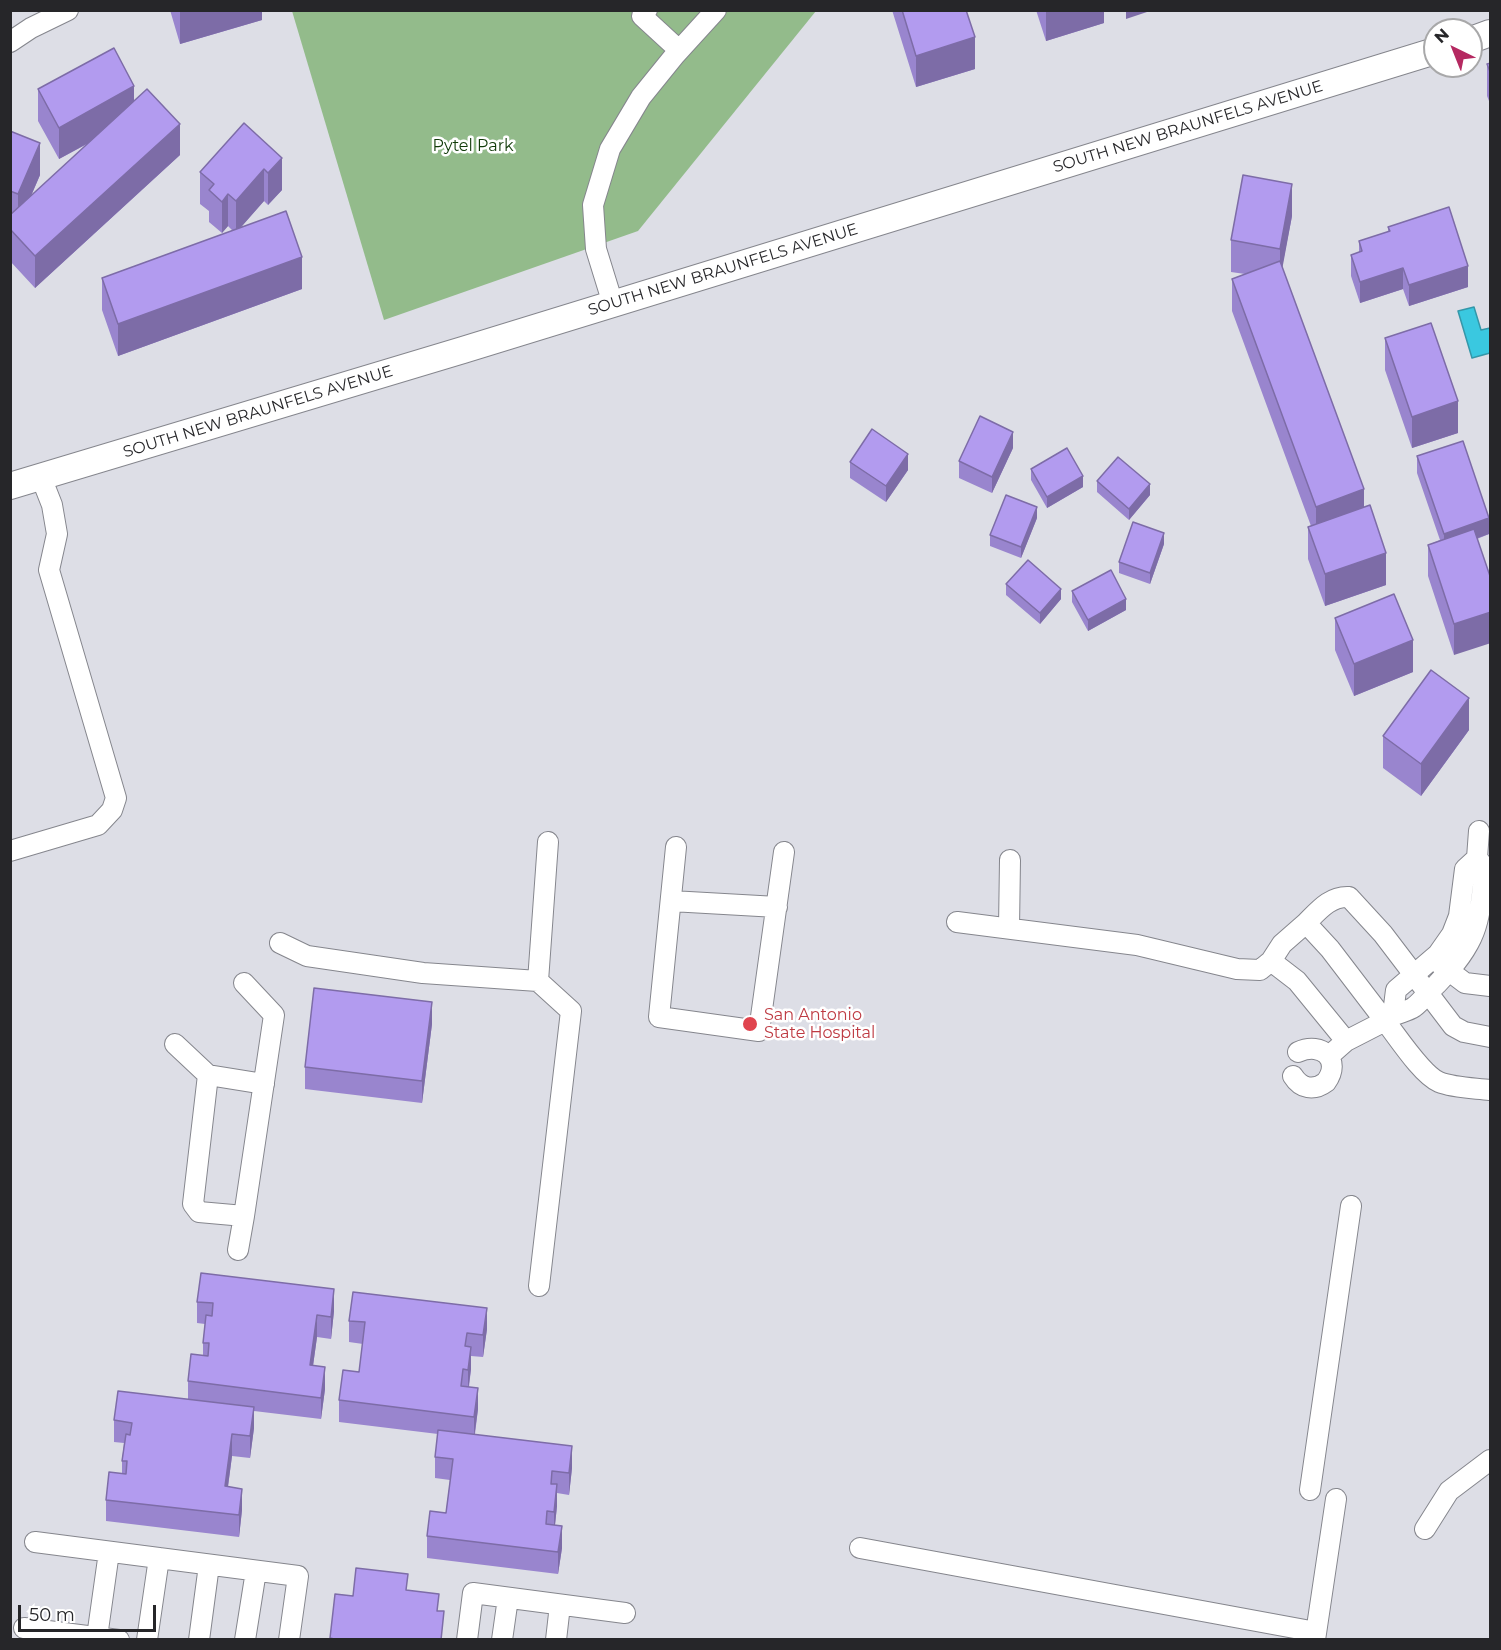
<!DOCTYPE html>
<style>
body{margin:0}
#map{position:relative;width:1501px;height:1650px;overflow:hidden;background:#dddee6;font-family:Montserrat,sans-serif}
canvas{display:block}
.frame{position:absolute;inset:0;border:12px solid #262629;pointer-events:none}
.north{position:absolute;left:1423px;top:18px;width:60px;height:60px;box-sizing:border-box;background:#fff;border:2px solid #a8a8a9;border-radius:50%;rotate:317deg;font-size:16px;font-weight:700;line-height:24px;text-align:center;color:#262629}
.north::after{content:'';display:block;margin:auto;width:21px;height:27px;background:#b52961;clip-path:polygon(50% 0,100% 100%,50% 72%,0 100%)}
.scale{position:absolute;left:18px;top:1605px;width:138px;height:27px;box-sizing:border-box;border:3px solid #262629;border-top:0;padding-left:8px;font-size:18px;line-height:21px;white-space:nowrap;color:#262629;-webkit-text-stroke:4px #fff;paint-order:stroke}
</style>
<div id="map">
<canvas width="1501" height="1650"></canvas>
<div class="frame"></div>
<div class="north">N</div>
<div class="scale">50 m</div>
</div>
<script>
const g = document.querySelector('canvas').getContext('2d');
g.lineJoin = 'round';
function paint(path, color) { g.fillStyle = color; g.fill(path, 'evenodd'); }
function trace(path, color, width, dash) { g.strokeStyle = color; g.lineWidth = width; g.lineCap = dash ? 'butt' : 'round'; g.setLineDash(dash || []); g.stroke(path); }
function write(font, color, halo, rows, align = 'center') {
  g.font = font + ' Montserrat,sans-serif'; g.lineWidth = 5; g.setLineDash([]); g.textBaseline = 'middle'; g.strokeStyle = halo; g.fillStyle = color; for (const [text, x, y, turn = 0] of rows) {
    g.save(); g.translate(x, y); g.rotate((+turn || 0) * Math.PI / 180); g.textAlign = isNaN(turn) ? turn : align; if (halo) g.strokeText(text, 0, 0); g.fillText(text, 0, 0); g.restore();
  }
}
paint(new Path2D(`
 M 292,11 L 816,11 L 638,231 L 384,320 Z`), '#93bb8b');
const water = new Path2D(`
 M 1474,307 L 1481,330 L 1490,328 L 1490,353 L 1472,358 L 1458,311 Z`);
paint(water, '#3ac8e0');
trace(water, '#3497a9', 1.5);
const minor = new Path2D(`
 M 647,10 L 642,16 L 679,50
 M 10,42 L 31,28 L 68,10
 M 613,304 L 596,249 L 593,205 L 610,149 L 641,97 L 675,55 L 716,10
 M 676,847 L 659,1017 L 759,1031 L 784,852
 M 10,851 L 98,825 L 112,810 L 116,798 L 49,570 L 57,534 L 52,505 L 41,477
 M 671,901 L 777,907
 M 957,922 L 1137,945 L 1237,969 L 1260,970 L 1271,961 L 1282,944 L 1306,923 L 1330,949 L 1385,1021 C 1394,1013 1405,1013 1414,1007 C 1422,1001 1429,991 1437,984 C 1478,941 1479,925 1485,868 L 1477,858
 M 1306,923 C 1319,910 1330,896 1349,897 L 1383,934 L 1453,1026 L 1464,1032 L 1490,1037
 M 1009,928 L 1010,860
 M 280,943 L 307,956 L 423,973 L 538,981 L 548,842
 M 1271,961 L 1297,981 L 1346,1041
 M 1440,964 L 1465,983 L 1490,986
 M 538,981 L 571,1011 L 539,1286
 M 1393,1014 L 1396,990 L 1438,954 L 1452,934 L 1459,916 L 1465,869 L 1477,858 L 1479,831
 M 175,1044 L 208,1075 L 193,1204 L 199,1212 L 244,1216 L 274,1015 L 244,983
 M 1329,1056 L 1346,1041 L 1385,1021 C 1397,1036 1422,1075 1439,1082 C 1454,1088 1474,1088 1490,1090
 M 208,1075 L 264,1084
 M 1293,1076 C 1301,1089 1314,1091 1326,1082 C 1342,1060 1322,1041 1298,1052
 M 238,1250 L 244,1216
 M 1310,1490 L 1351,1206
 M 1425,1529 L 1449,1491 L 1490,1460
 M 35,1542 L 298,1576 L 289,1640
 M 860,1548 L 1316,1632
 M 24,1628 L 119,1640
 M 97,1637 L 109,1552
 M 147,1640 L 159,1558
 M 199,1640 L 209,1565
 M 245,1640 L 256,1571
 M 467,1640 L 473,1593 L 625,1613
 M 502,1640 L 508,1598
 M 556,1640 L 560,1605
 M 1315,1640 L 1336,1499`);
const major = new Path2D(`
 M 1471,40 L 1490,33
 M 10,486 L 463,350 L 1435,51`);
trace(minor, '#85868d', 22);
trace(major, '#85868d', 28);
trace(minor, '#fff', 20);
trace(major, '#fff', 26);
paint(new Path2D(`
 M 170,10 L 262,10 L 262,20 L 180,44 Z
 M 892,10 L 966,10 L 975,69 L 916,87 Z
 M 1036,10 L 1104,10 L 1104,23 L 1046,41 Z
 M 1491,63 L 1491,106 L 1487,96 L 1487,64 Z
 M 38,89 L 134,101 L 180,155 L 35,288 L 10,261 L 10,131 L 40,175 L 31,196 L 89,143 L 59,159 L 38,121 Z
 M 244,123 L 282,190 L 268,205 L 264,201 L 239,229 L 302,289 L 118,356 L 102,310 L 102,278 L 233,231 L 228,226 L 222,233 L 209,222 L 209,211 L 200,204 L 200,172 Z
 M 1292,216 L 1282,267 L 1364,507 L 1386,585 L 1325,606 L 1308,559 L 1308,527 L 1311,526 L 1232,311 L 1232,279 L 1245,274 L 1231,272 L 1231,240 Z
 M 1388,227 L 1468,287 L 1409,306 L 1403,289 L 1360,303 L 1351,276 L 1351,255 L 1359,252 L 1359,241 L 1388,232 Z
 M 1385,338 L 1458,433 L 1412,448 L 1385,370 Z
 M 1013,448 L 992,493 L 959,478 L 959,461 Z
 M 1417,456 L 1489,534 L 1477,539 L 1454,655 L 1428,576 L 1428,545 L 1440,540 L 1417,473 Z
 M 850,462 L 908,470 L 886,502 L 850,478 Z
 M 1031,469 L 1083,487 L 1047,508 L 1031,480 Z
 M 1097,481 L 1150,495 L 1129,520 L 1097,492 Z
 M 1037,518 L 1021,558 L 990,546 L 990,535 Z
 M 1164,544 L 1150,584 L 1119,573 L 1119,562 Z
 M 1006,584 L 1061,599 L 1040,624 L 1006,595 Z
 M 1072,591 L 1126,610 L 1088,631 L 1072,602 Z
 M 1335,618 L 1413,672 L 1354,696 L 1335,650 Z
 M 1469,730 L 1421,796 L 1383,768 L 1383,736 Z
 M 432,1024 L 422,1103 L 305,1089 L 305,1067 Z
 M 197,1302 L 334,1311 L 331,1339 L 317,1337 L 313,1366 L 325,1389 L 321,1419 L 254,1411 L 254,1428 L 250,1458 L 232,1456 L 228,1487 L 242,1510 L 239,1537 L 106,1521 L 106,1500 L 122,1474 L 122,1461 L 124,1443 L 114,1442 L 114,1420 L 188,1399 L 188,1381 L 203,1355 L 203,1343 L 205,1324 L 197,1323 Z
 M 349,1321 L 487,1329 L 483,1357 L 471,1356 L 471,1369 L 469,1387 L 478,1409 L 475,1434 L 572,1468 L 569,1495 L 557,1493 L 557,1506 L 555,1525 L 562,1548 L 558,1574 L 427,1558 L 427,1536 L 446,1513 L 450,1480 L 435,1478 L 435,1457 L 438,1434 L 339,1422 L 339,1400 L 359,1372 L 363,1344 L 349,1342 Z`), '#9985ce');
paint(new Path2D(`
 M 186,10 L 262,10 L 262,20 L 180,44 L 180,12 Z
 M 1046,10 L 1104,10 L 1104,23 L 1046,41 Z
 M 1126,10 L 1153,10 L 1126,19 Z
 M 975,37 L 975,69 L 916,87 L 916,56 Z
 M 134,86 L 134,118 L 59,159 L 59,128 Z
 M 180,124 L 180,155 L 35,288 L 35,256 Z
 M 40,143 L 40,175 L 18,226 L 18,194 Z
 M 282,158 L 282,190 L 268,205 L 268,173 Z
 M 264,169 L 264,201 L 236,233 L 236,201 Z
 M 1292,184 L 1292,216 L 1280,281 L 1280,249 Z
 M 228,194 L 228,226 L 222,233 L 222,202 Z
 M 302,257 L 302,289 L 118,356 L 118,324 Z
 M 1468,266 L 1468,287 L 1409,306 L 1409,285 Z
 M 1403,268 L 1403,289 L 1360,303 L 1360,282 Z
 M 1458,401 L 1458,433 L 1412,448 L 1412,417 Z
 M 1013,432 L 1013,448 L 992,493 L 992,477 Z
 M 908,454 L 908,470 L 886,502 L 886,486 Z
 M 1083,476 L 1083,487 L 1047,508 L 1047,497 Z
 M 1150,484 L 1150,495 L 1129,520 L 1129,509 Z
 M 1364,489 L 1364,520 L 1316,538 L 1316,507 Z
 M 1037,507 L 1037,518 L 1021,558 L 1021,547 Z
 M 1489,518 L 1489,534 L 1444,550 L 1444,534 Z
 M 1164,533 L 1164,544 L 1150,584 L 1150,573 Z
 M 1386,553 L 1386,585 L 1325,606 L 1325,574 Z
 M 1061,589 L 1061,599 L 1040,624 L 1040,613 Z
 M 1126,599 L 1126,610 L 1088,631 L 1088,620 Z
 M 1491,612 L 1491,643 L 1454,655 L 1454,624 Z
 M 1413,640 L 1413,672 L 1354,696 L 1354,664 Z
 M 1469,698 L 1469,730 L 1421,796 L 1421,764 Z
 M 432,1002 L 432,1024 L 422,1103 L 422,1081 Z
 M 334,1289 L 334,1311 L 331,1339 L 331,1317 Z
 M 487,1308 L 487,1329 L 483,1357 L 483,1335 Z
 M 317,1315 L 317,1337 L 310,1387 L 310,1365 Z
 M 471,1347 L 471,1369 L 468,1391 L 468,1370 Z
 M 325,1367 L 325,1389 L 321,1419 L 321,1398 Z
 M 478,1388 L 478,1409 L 474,1438 L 474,1417 Z
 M 254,1407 L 254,1428 L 250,1458 L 250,1436 Z
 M 232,1434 L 232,1456 L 225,1508 L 225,1486 Z
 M 572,1446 L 572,1468 L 569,1495 L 569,1473 Z
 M 557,1484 L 557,1506 L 554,1534 L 554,1512 Z
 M 242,1489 L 242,1510 L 239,1537 L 239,1515 Z
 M 562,1526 L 562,1548 L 558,1574 L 558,1552 Z`), '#7d6ca7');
const building = new Path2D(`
 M 902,10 L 966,10 L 975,37 L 916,56 Z
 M 114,48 L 134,86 L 59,128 L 38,89 Z
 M 1491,63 L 1491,74 L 1487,64 Z
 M 147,89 L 180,124 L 35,256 L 10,229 L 10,215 Z
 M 244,123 L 282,158 L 268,173 L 264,169 L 236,201 L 228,194 L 222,202 L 209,190 L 214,184 L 200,172 Z
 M 10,131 L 40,143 L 18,194 L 10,191 Z
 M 1243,175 L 1292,184 L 1280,249 L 1231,240 Z
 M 1449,207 L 1468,266 L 1409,285 L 1403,268 L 1360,282 L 1351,255 L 1362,251 L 1359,241 L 1390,231 L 1388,227 Z
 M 286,211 L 302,257 L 118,324 L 102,278 Z
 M 1280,261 L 1364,489 L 1316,507 L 1232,279 Z
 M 1431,323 L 1458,401 L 1412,417 L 1385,338 Z
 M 980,416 L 1013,432 L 992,477 L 959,461 Z
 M 872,429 L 908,454 L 886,486 L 850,462 Z
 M 1463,441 L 1489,518 L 1444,534 L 1417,456 Z
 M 1067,448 L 1083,476 L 1047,497 L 1031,469 Z
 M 1118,457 L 1150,484 L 1129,509 L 1097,481 Z
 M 1006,495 L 1037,507 L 1021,547 L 990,535 Z
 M 1370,505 L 1386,553 L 1325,574 L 1308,527 Z
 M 1133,522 L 1164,533 L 1150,573 L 1119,562 Z
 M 1474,529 L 1491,579 L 1491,612 L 1454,624 L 1428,545 Z
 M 1028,560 L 1061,589 L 1040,613 L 1006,584 Z
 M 1111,570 L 1126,599 L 1088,620 L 1072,591 Z
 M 1394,594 L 1413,640 L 1354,664 L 1335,618 Z
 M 1431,670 L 1469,698 L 1421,764 L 1383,736 Z
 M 314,988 L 432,1002 L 422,1081 L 305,1067 Z
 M 201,1273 L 334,1289 L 331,1317 L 317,1315 L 310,1365 L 325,1367 L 321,1398 L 188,1381 L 191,1354 L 208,1356 L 209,1343 L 203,1343 L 206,1315 L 212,1316 L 213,1303 L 197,1302 Z
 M 353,1292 L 487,1308 L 483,1335 L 467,1333 L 465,1346 L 471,1347 L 468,1370 L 463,1369 L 461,1386 L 478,1388 L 474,1417 L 339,1400 L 343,1370 L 359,1372 L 365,1322 L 349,1321 Z
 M 118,1391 L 254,1407 L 250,1436 L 232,1434 L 225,1486 L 242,1489 L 239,1515 L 106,1500 L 109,1472 L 126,1474 L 127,1461 L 122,1461 L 126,1434 L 130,1435 L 132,1423 L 114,1420 Z
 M 438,1430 L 572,1446 L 569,1473 L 552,1471 L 551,1484 L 557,1484 L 554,1512 L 547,1511 L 546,1524 L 562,1526 L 558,1552 L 427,1536 L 430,1511 L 446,1513 L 453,1459 L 435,1457 Z
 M 356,1568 L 408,1574 L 406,1590 L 439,1594 L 437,1611 L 444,1611 L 441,1640 L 338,1640 L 330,1638 L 335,1594 L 353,1596 Z`);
paint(building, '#b29bef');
trace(building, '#7d6ca7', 1.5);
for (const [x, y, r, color] of [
 [750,1024,8,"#e0444e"]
]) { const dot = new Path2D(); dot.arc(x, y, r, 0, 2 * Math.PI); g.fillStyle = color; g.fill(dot); trace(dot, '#fff', 2); }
write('16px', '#262629', '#fff', [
 ["SOUTH NEW BRAUNFELS AVENUE",1188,127,-17],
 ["SOUTH NEW BRAUNFELS AVENUE",723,270,-17],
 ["SOUTH NEW BRAUNFELS AVENUE",258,412,-17]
]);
write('16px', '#113b09', '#fff', [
 ["Pytel Park",473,146]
]);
write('16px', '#be3a42', '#fff', [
 ["San Antonio",764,1015],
 ["State Hospital",764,1033]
], 'left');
</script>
